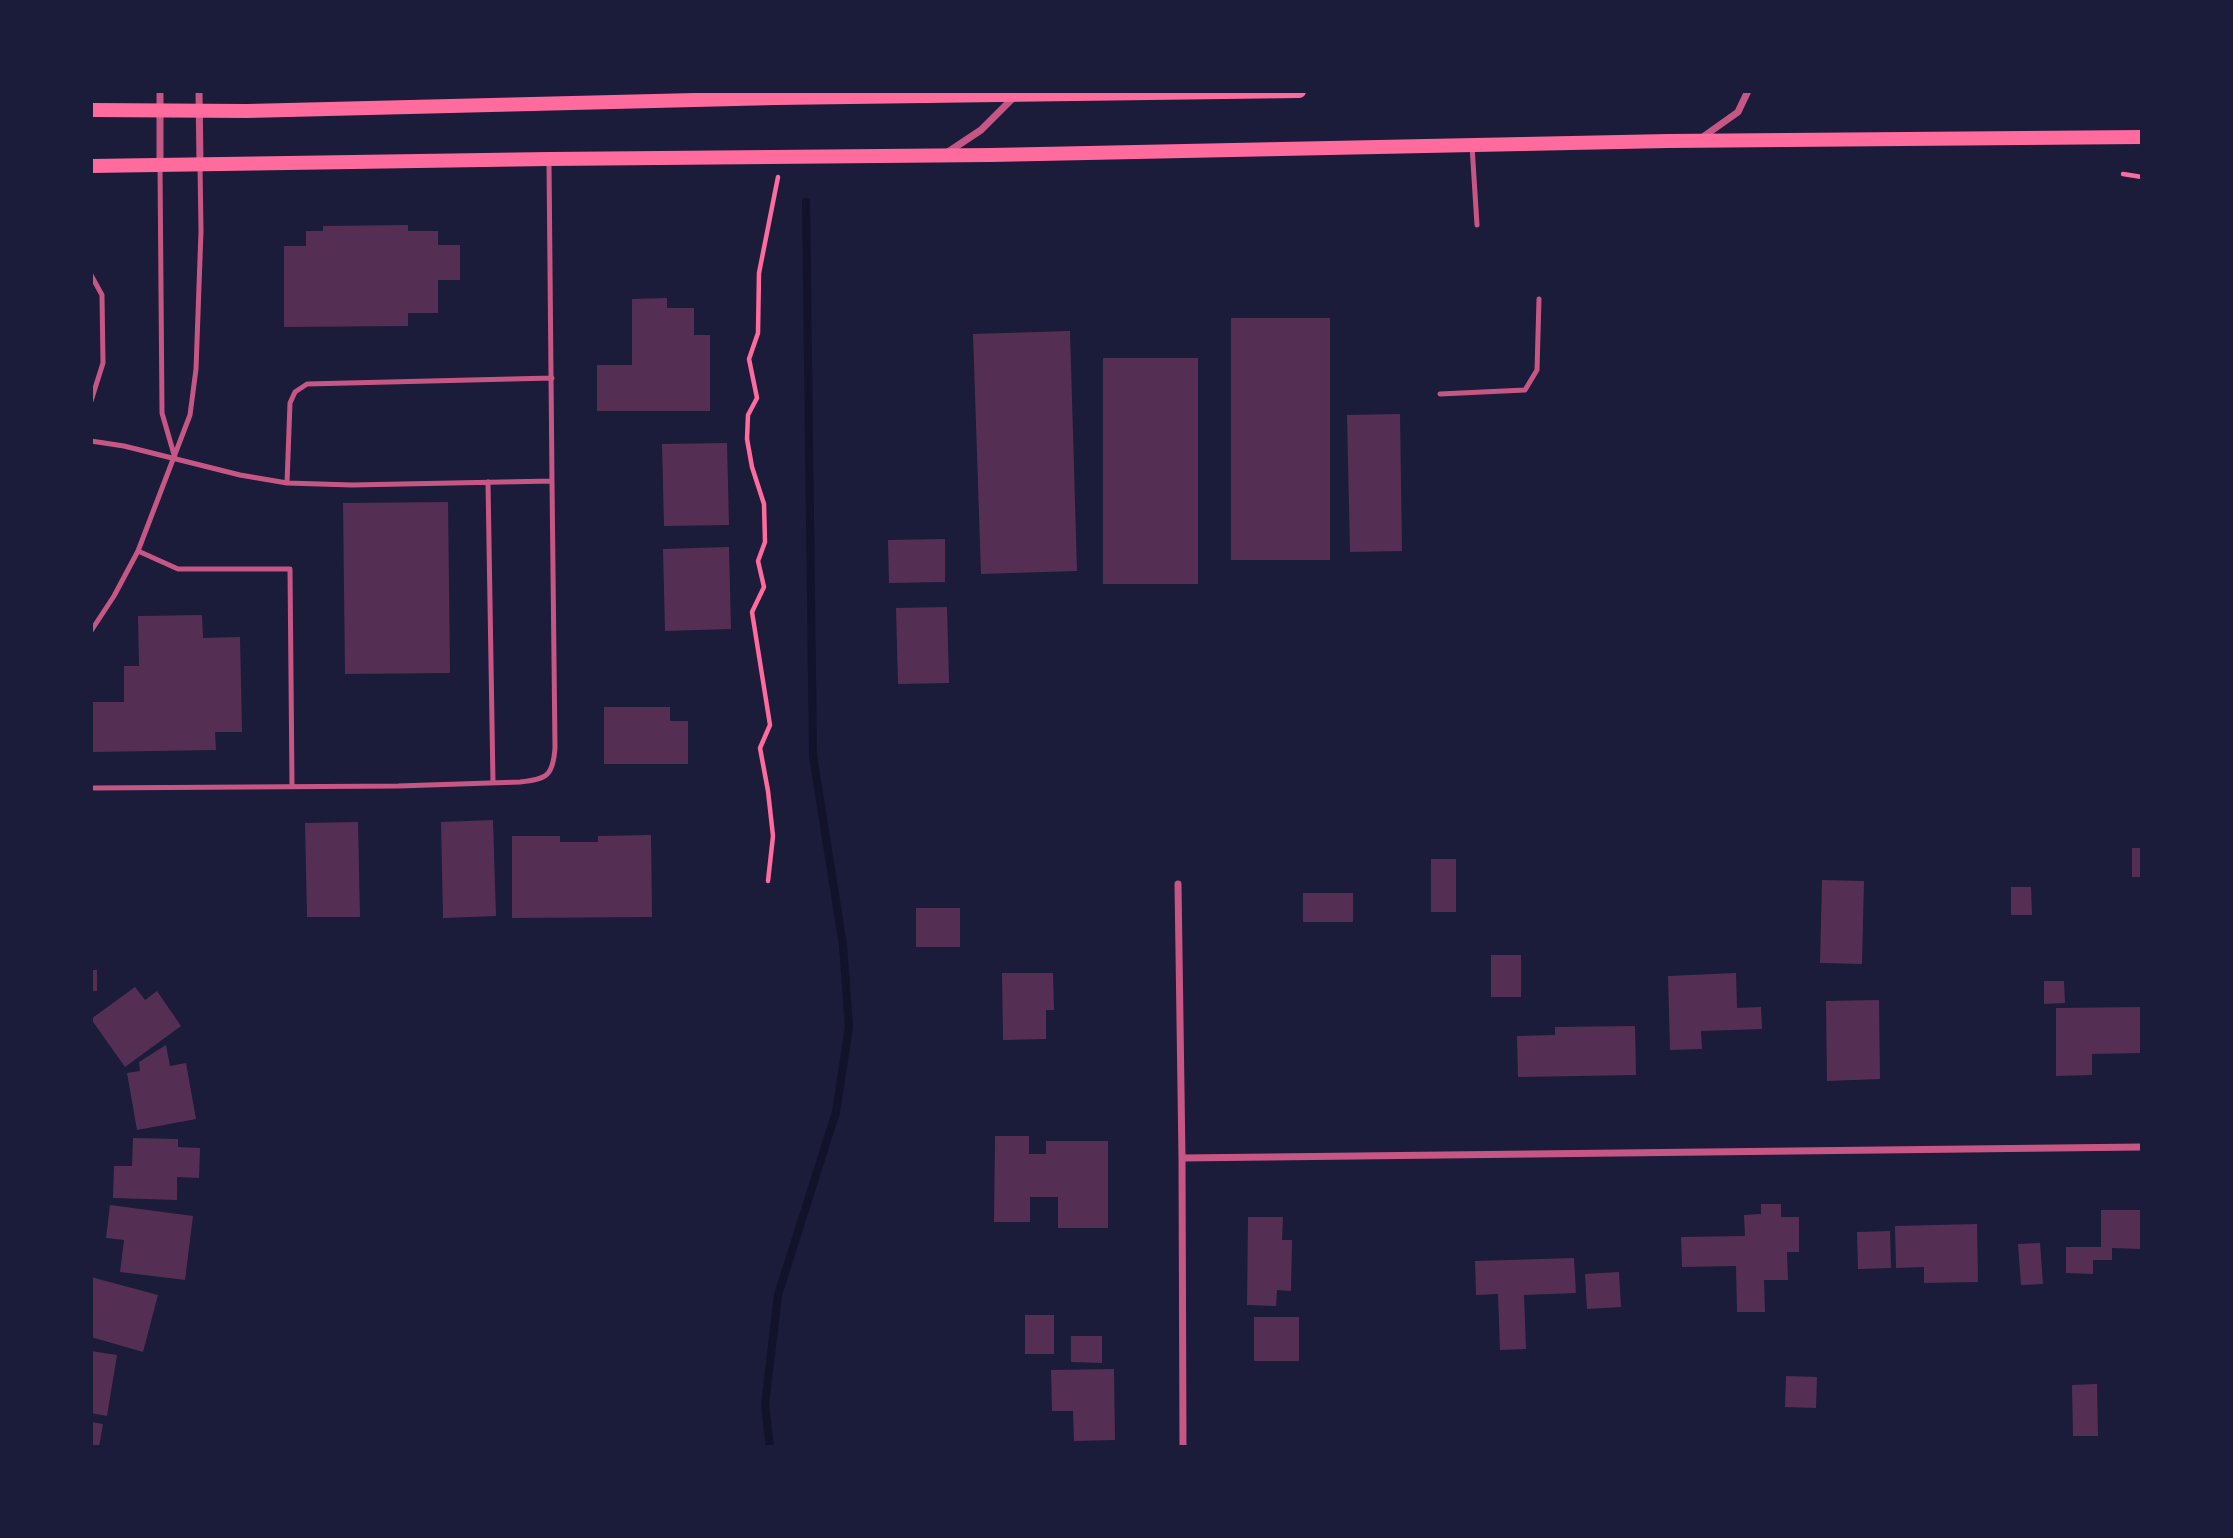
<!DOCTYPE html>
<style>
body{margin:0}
#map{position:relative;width:2233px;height:1538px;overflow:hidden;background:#1b1b3a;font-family:"PT Sans",sans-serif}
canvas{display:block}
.frame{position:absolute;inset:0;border:93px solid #1b1b3a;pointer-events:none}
</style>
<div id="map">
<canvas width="2233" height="1538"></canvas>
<div class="frame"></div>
</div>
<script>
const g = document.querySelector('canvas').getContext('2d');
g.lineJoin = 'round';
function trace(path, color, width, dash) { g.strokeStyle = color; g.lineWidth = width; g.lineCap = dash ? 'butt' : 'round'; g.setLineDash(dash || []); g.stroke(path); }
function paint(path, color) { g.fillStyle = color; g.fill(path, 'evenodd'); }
trace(new Path2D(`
 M 770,1447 L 765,1405 L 778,1295 L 836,1112 L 849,1027 L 843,945 L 813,756 L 806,202`), '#12122b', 8);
paint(new Path2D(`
 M 408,225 L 408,231 L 438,231 L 438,245 L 460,245 L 460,280 L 438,280 L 438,313 L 408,313 L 408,326 L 284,327 L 284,246 L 306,246 L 306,231 L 323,231 L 323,226 Z
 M 667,298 L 667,308 L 694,308 L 694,335 L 710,335 L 710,411 L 597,411 L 597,365 L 632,365 L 632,299 Z
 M 1231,318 L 1330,318 L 1330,560 L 1231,560 Z
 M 1070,331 L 1077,571 L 981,574 L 973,334 Z
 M 1103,358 L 1198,358 L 1198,584 L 1103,584 Z
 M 1400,414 L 1402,551 L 1350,552 L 1347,415 Z
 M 727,443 L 729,525 L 664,526 L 662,444 Z
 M 448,502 L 450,673 L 345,674 L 343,503 Z
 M 945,539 L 945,582 L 889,583 L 888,540 Z
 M 729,547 L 731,629 L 665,631 L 663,549 Z
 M 947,607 L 949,683 L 898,684 L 896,608 Z
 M 202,615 L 203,638 L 240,637 L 242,732 L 215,732 L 216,750 L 91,752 L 91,702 L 124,702 L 124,666 L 139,666 L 138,616 Z
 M 604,707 L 670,707 L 670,721 L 688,721 L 688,764 L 604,764 Z
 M 493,820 L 496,916 L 443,918 L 441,822 Z
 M 358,822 L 360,917 L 307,917 L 305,823 Z
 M 651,835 L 652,917 L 512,918 L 512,836 L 560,836 L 560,842 L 598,842 L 598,836 Z
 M 2132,848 L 2142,848 L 2142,877 L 2132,877 Z
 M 1431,859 L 1456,859 L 1456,912 L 1431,912 Z
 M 1822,880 L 1864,881 L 1862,964 L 1820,963 Z
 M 2011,887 L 2031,887 L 2032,915 L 2011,915 Z
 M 1303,893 L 1353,893 L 1353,922 L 1303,922 Z
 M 916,908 L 960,908 L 960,947 L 916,947 Z
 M 1491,955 L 1521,955 L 1521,997 L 1491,997 Z
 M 91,970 L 97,970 L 97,991 L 91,991 Z
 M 1002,973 L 1053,973 L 1054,1010 L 1046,1010 L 1046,1039 L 1003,1040 Z
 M 1736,973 L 1737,1008 L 1761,1007 L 1762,1029 L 1701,1031 L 1702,1049 L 1670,1050 L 1668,976 Z
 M 2044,981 L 2064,981 L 2065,1003 L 2044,1004 Z
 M 135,987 L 145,1000 L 157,991 L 181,1026 L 125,1067 L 91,1019 Z
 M 1879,1000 L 1880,1079 L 1827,1081 L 1826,1001 Z
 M 2142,1007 L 2142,1053 L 2092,1054 L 2092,1075 L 2056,1076 L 2056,1008 Z
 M 1635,1026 L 1636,1075 L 1518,1077 L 1517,1036 L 1555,1035 L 1555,1027 Z
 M 166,1045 L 170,1066 L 186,1063 L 196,1119 L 137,1130 L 127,1073 L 140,1071 L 139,1062 Z
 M 995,1136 L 1029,1136 L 1029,1154 L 1046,1154 L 1046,1141 L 1108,1141 L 1108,1228 L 1058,1228 L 1058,1197 L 1030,1197 L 1030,1222 L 994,1222 Z
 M 133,1138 L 178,1139 L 178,1147 L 200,1148 L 199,1178 L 177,1177 L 177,1200 L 113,1198 L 114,1166 L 132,1166 Z
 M 1761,1204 L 1781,1204 L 1781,1217 L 1799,1217 L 1799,1252 L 1787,1252 L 1788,1280 L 1764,1280 L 1765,1312 L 1737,1312 L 1736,1266 L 1682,1267 L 1681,1237 L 1745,1236 L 1744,1215 L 1761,1214 Z
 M 110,1205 L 193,1216 L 185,1280 L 120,1272 L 124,1240 L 106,1238 Z
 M 2101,1210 L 2142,1210 L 2142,1249 L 2112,1248 L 2112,1260 L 2093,1260 L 2093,1274 L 2066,1273 L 2066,1247 L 2101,1247 Z
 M 1248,1217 L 1283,1217 L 1282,1240 L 1292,1240 L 1291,1291 L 1277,1290 L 1276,1306 L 1247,1305 Z
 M 1977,1224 L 1978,1282 L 1924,1283 L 1924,1267 L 1896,1268 L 1895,1226 Z
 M 1890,1231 L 1891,1268 L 1858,1269 L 1857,1232 Z
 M 2040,1243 L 2043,1284 L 2021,1285 L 2018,1244 Z
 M 1574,1258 L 1576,1293 L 1524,1295 L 1526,1349 L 1500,1350 L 1498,1294 L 1476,1295 L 1475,1261 Z
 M 1619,1272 L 1621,1307 L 1587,1309 L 1585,1274 Z
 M 91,1277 L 158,1295 L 143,1352 L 91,1337 Z
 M 1025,1315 L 1054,1315 L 1054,1354 L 1025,1354 Z
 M 1254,1317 L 1299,1317 L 1299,1361 L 1254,1361 Z
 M 1071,1336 L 1102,1336 L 1102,1363 L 1071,1362 Z
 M 91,1351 L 117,1355 L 107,1416 L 91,1413 Z
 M 1114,1369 L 1115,1440 L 1074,1441 L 1073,1411 L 1052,1411 L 1051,1370 Z
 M 1786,1376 L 1817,1377 L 1816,1408 L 1785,1407 Z
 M 2097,1384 L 2098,1436 L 2073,1436 L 2072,1385 Z
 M 91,1422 L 103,1424 L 99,1447 L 91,1447 Z`), '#542f53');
trace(new Path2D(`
 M 2123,174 L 2142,177
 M 768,881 L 773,836 L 768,791 L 760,748 L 770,725 L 752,612 L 764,587 L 758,561 L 765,542 L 764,504 L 752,467 L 747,439 L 748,415 L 757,398 L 749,359 L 758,333 L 759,273 L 778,177`), '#ff6b9d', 4.5);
trace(new Path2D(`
 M 1472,146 L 1477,225
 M 549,162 L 552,481
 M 160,165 L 162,413 L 175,458
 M 91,275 L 102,295 L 103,363 L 91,401
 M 1440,394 L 1525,390 L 1537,370 L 1539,299
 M 91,441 L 124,446 L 240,475 L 287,483 L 352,485 L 552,481 L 555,748 C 553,776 547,779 520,782 L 398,786 L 91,788
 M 488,482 L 493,783
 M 287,483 L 290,403 L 295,392 L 307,384 L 552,378
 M 138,551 L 190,415 L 196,369 L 201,231 L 200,165
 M 91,631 L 114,596 L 138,551 L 178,569 L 290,569 L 292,785`), '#c65784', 5);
trace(new Path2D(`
 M 160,91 L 160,165
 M 199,91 L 200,164
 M 1700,139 L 1738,112 L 1748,91
 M 948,152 L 981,130 L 1016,95
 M 1178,884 L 1182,1158 L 1183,1447
 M 1182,1158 L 2142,1147`), '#c65784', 7);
trace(new Path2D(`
 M 91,110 L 247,111 L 776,98 L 1299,91
 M 91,166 L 549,159 L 991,155 L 1668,141 L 2142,137`), '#ff6b9d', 14);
</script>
